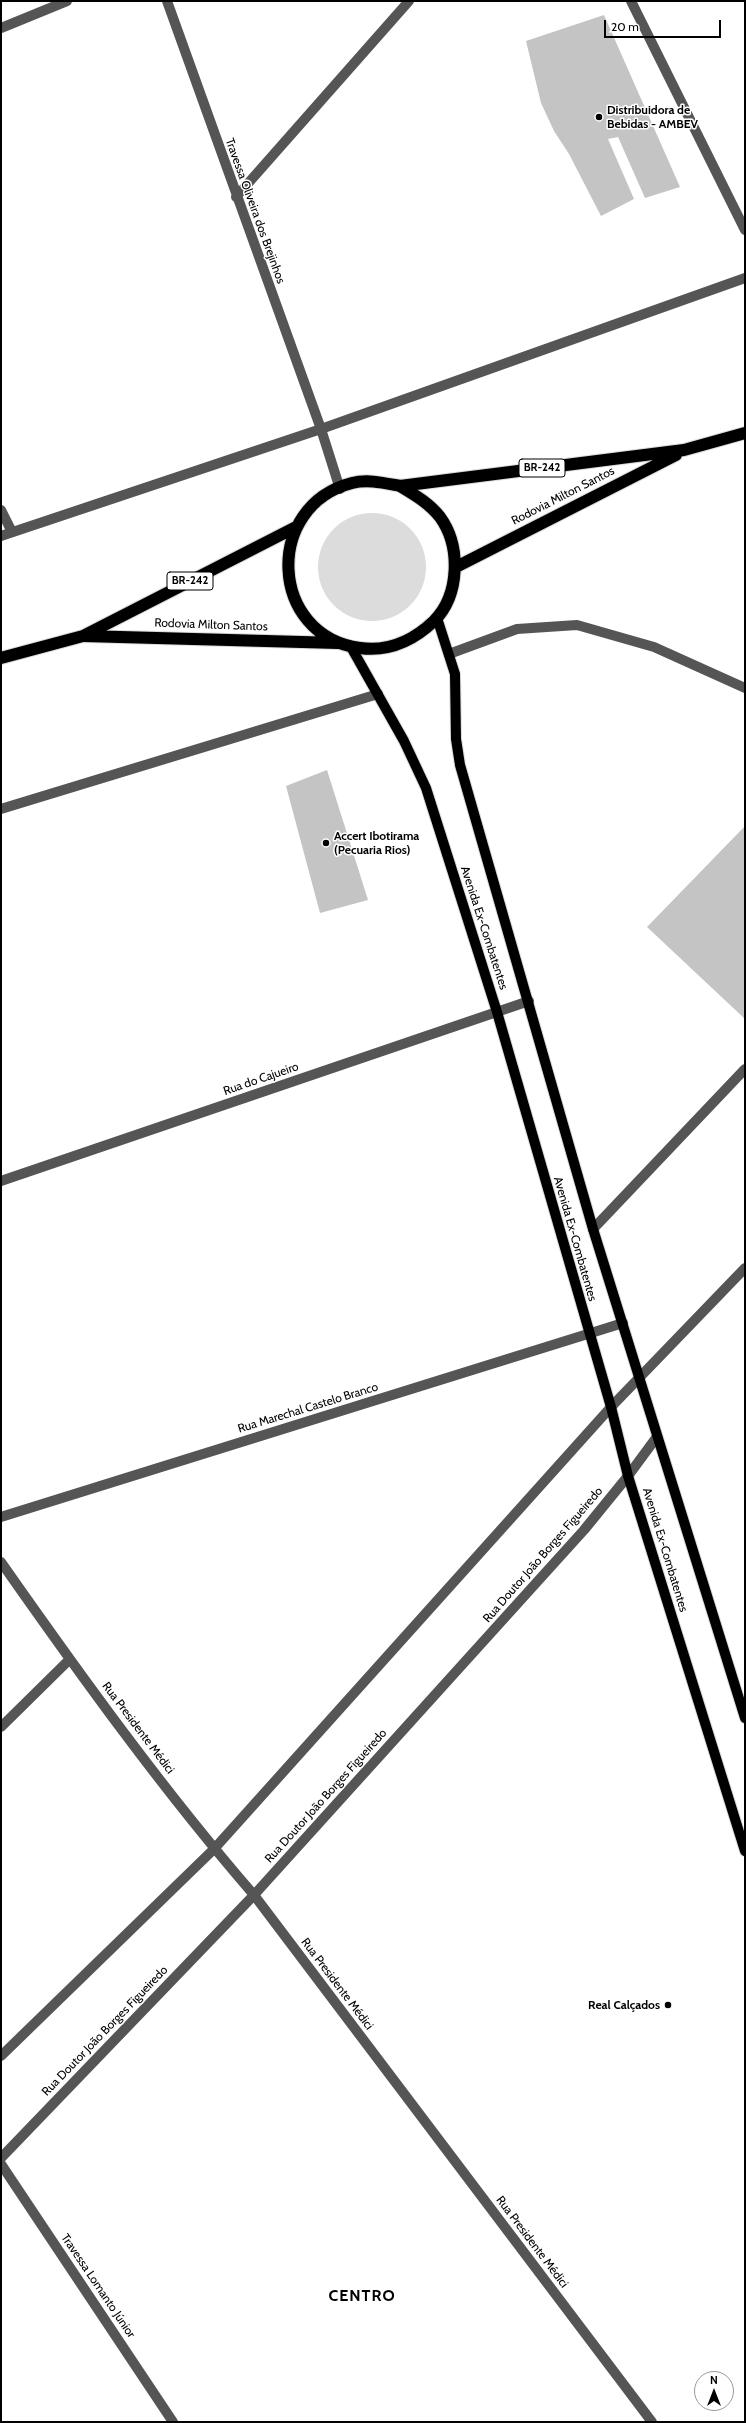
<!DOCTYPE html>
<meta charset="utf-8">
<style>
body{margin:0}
#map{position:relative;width:746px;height:2423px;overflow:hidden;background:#fff;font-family:Cabin,sans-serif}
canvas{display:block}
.frame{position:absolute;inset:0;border:2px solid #000;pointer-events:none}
.north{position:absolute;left:694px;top:2371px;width:40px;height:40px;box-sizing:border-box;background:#fff;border:1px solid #999;border-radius:50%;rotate:0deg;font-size:11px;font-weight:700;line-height:16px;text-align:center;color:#000}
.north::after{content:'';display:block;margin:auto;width:14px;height:18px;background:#000;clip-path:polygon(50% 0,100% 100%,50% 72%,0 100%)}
.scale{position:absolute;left:604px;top:20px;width:117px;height:18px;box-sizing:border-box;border:2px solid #000;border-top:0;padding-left:5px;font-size:12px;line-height:14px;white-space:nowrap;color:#000;-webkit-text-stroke:3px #fff;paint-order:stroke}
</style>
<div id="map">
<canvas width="746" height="2423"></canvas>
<div class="frame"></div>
<div class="north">N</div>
<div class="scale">20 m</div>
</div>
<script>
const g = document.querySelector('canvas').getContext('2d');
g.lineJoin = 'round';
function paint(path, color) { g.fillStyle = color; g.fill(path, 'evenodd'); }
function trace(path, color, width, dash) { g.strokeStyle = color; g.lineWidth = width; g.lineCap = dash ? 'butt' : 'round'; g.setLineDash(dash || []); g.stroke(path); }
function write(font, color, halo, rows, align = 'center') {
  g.font = font + ' Cabin,sans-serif'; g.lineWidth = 3; g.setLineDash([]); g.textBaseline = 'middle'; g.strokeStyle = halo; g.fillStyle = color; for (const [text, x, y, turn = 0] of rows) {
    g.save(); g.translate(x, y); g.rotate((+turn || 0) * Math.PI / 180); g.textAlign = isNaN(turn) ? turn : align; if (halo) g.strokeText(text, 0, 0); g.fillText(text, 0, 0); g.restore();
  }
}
paint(new Path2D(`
 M318 567a54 54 0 1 1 108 0a54 54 0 1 1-108 0Z`), '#dcdcdc');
paint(new Path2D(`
 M 604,15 L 680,187 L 645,198 L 618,137 L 608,139 L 634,199 L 601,216 L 569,154 L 554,131 L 541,103 L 526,41 Z
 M 327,770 L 368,900 L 320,913 L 286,786 Z
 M 745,826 L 745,1019 L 647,927 Z`), '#c4c4c4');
const major = new Path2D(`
 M 437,618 L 455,674 L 456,739 L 460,765 L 593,1229 L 745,1718
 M 351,647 L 404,741 L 426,788 L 497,1012 L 611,1407 L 628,1476 L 745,1851`);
const highway = new Path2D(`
 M 400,486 C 415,495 429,503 440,517 C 461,546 460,595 434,621 C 414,640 389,652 360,648 C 269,636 263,506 352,483 C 368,479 384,483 400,486 L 684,450 L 745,433
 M 456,567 L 676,455
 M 84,636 L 338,643
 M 1,658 L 83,636 L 296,527`);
trace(major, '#dbdbdb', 12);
trace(highway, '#dbdbdb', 14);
trace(new Path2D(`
 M 167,1 L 321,429 L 340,489
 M 631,1 L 745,230
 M 1,28 L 67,1
 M 236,197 L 409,1
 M 1,510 L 12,532
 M 1,536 L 321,429 L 745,278
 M 449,654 L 517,629 L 577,625 L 654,647 L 745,688
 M 1,809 L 378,694
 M 1,1181 L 529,1001
 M 593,1229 L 745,1069
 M 1,1517 L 623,1323
 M 1,1562 C 81,1676 163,1790 254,1895 L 652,2422
 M 1,1727 L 69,1660
 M 1,2056 L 214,1849 L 611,1407 L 745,1268
 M 1,2158 L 254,1895 L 584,1530 L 628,1476 L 656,1438
 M 1,2164 L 173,2422`), '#555', 10);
trace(major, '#000', 10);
trace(highway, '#000', 12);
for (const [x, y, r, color] of [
 [599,117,4,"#000"],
 [326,843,4,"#000"],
 [668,2005,4,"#000"]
]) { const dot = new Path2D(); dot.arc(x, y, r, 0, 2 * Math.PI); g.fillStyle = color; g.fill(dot); trace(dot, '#fff', 1.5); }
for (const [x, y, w] of [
 [542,468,46],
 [190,581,46]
]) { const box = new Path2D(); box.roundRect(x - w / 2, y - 9, w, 18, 3); g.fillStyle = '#fff'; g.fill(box); trace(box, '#000', 1); }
write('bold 11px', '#000', null, [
 ["BR-242",542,468],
 ["BR-242",190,581]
]);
write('bold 12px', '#000', '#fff', [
 ["Distribuidora de",607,110],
 ["Bebidas - AMBEV",607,124],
 ["Accert Ibotirama",334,836],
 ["(Pecuaria Rios)",334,850],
 ["Real Calçados",660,2005,"right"]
], 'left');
write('12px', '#000', '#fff', [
 ["Travessa Oliveira dos Brejinhos",255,211,70],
 ["Rodovia Milton Santos",563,496,-27],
 ["Rodovia Milton Santos",211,625,2],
 ["Avenida Ex-Combatentes",484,928,72],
 ["Rua do Cajueiro",261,1079,-19],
 ["Avenida Ex-Combatentes",575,1239,74],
 ["Rua Marechal Castelo Branco",308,1408,-17],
 ["Avenida Ex-Combatentes",665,1550,73],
 ["Rua Doutor João Borges Figueiredo",543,1555,-49],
 ["Rua Presidente Médici",138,1728,53],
 ["Rua Doutor João Borges Figueiredo",326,1796,-48],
 ["Rua Presidente Médici",337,1984,53],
 ["Rua Doutor João Borges Figueiredo",105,2031,-46],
 ["Rua Presidente Médici",532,2242,53],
 ["Travessa Lomanto Júnior",98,2286,56]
]);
g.letterSpacing = '1px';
write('bold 16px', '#000', '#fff', [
 ["CENTRO",362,2296]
]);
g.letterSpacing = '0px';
</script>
